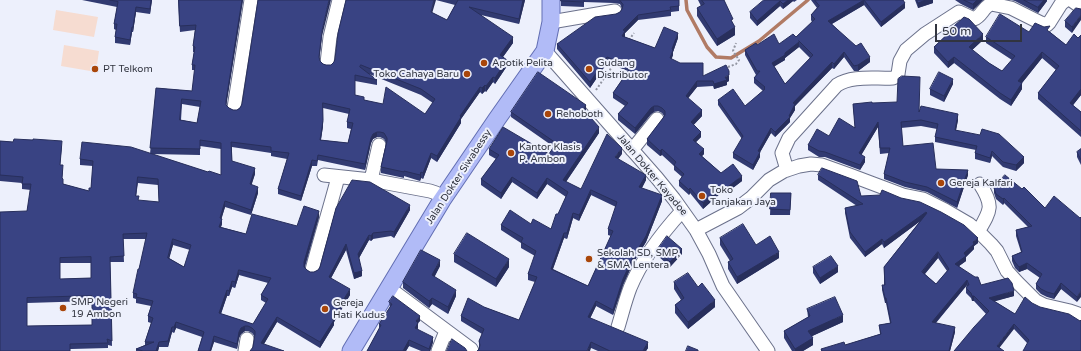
<!DOCTYPE html>
<style>
body{margin:0}
#map{position:relative;width:1081px;height:351px;overflow:hidden;background:#edf0fc;font-family:"Varela Round",sans-serif}
canvas{display:block}
.scale{position:absolute;left:935px;top:24px;width:87px;height:18px;box-sizing:border-box;border:2px solid #31343f;border-top:0;padding-left:5px;font-size:12px;line-height:14px;white-space:nowrap;color:#31343f;-webkit-text-stroke:3px #edf0fc;paint-order:stroke}
</style>
<div id="map">
<canvas width="1081" height="351"></canvas>
<div class="scale">50 m</div>
</div>
<script>
const g = document.querySelector('canvas').getContext('2d');
g.lineJoin = 'round';
function paint(path, color) { g.fillStyle = color; g.fill(path, 'evenodd'); }
function trace(path, color, width, dash) { g.strokeStyle = color; g.lineWidth = width; g.lineCap = dash ? 'butt' : 'round'; g.setLineDash(dash || []); g.stroke(path); }
function write(font, color, halo, rows, align = 'center') {
  g.font = font + ' "Varela Round",sans-serif'; g.lineWidth = 4; g.setLineDash([]); g.textBaseline = 'middle'; g.strokeStyle = halo; g.fillStyle = color; for (const [text, x, y, turn = 0] of rows) {
    g.save(); g.translate(x, y); g.rotate((+turn || 0) * Math.PI / 180); g.textAlign = isNaN(turn) ? turn : align; if (halo) g.strokeText(text, 0, 0); g.fillText(text, 0, 0); g.restore();
  }
}
paint(new Path2D(`
 M 56,10 L 98,17 L 94,37 L 53,30 Z
 M 64,45 L 99,51 L 96,72 L 61,66 Z`), '#f6dcd1');
trace(new Path2D(`
 M 686,0 L 687,10 L 707,47 L 716,57 L 731,58 L 759,41 L 808,0`), '#b17b65', 3.5);
const minor = new Path2D(`
 M 1071,0 L 1081,7
 M 551,22 L 615,11
 M 545,51 L 657,178 L 674,199 L 696,230 L 709,254 L 723,286 L 768,351
 M 327,63 L 330,37 L 339,0
 M 234,108 L 251,0
 M 632,150 L 657,119
 M 787,170 L 782,153 L 789,138 L 837,85 C 852,75 875,79 893,78 L 897,76 L 898,74 L 900,61 L 906,50 L 925,34 L 959,12 L 974,19 C 982,16 983,7 991,4 L 1011,8 L 1041,23 L 1047,25 L 1049,23 L 1061,4 L 1066,0
 M 324,175 L 371,180 L 430,191 L 436,193 L 442,200
 M 371,180 L 379,145
 M 696,230 L 738,208 L 751,198 L 769,180 L 784,171 L 799,166 L 811,164 L 822,165 L 850,175 L 903,195 L 923,199 L 945,210 L 969,224 L 981,234 L 991,244 L 997,251 L 1007,271 L 1017,282 L 1036,301 L 1044,305 L 1070,311 L 1081,315
 M 978,232 C 991,210 994,206 980,184
 M 312,270 C 320,239 330,208 338,177
 M 389,288 L 471,349 L 472,351
 M 618,327 C 622,314 625,301 630,288 C 642,259 661,234 682,211
 M 245,351 L 247,339
 M 438,351 L 446,331`);
const major = new Path2D(`
 M 351,351 L 442,200 L 497,119 L 545,51 L 551,22 L 551,0`);
trace(minor, '#6b718b', 15);
trace(major, '#626eb3', 19);
trace(new Path2D(`
 M 629,40 L 634,33
 M 728,67 L 736,64 L 739,60 L 733,51 L 736,43
 M 596,90 L 614,64`), '#9295a1', 2, [2, 2]);
trace(minor, '#fff', 13);
trace(major, '#b1bbf7', 17);
paint(new Path2D(`
 M 82,0 L 152,0 L 150,14 L 136,12 L 133,32 L 132,32 L 130,45 L 115,43 L 115,37 L 116,30 L 114,29 L 114,24 L 117,7 Z
 M 178,0 L 243,0 L 226,105 L 229,108 L 233,110 L 237,110 L 322,36 L 319,59 L 320,61 L 323,64 L 326,65 L 331,65 L 433,13 L 447,20 L 455,5 L 436,0 L 525,0 L 519,24 L 481,15 L 513,43 L 503,57 L 507,66 L 495,84 L 493,82 L 486,92 L 485,91 L 482,94 L 480,92 L 461,119 L 461,123 L 437,162 L 431,158 L 423,179 L 421,178 L 420,181 L 404,176 L 404,178 L 381,173 L 381,167 L 386,143 L 384,139 L 380,137 L 377,137 L 373,139 L 371,143 L 365,170 L 318,160 L 317,166 L 312,166 L 301,201 L 278,194 L 278,189 L 287,159 L 271,156 L 271,153 L 232,147 L 232,161 L 255,174 L 251,185 L 258,193 L 251,215 L 225,207 L 221,219 L 222,224 L 221,227 L 246,234 L 297,226 L 319,217 L 305,267 L 307,270 L 310,272 L 314,272 L 318,270 L 320,267 L 336,208 L 410,210 L 394,238 L 391,236 L 373,239 L 371,241 L 369,240 L 359,258 L 362,276 L 354,279 L 346,250 L 331,278 L 350,295 L 334,322 L 334,325 L 320,348 L 277,322 L 264,344 L 253,347 L 255,337 L 252,333 L 248,331 L 245,331 L 241,334 L 239,338 L 237,349 L 214,342 L 211,351 L 198,351 L 202,337 L 176,328 L 174,333 L 172,332 L 168,347 L 159,347 L 158,351 L 136,351 L 136,349 L 145,345 L 145,342 L 151,323 L 148,322 L 148,316 L 151,306 L 136,303 L 136,299 L 133,298 L 133,293 L 139,269 L 146,239 L 123,239 L 124,262 L 110,262 L 112,346 L 108,345 L 108,348 L 0,351 L 27,211 L 31,190 L 22,189 L 22,183 L 0,181 L 0,141 L 62,146 L 60,165 L 63,171 L 62,179 L 63,184 L 89,191 L 91,188 L 93,166 L 80,165 L 80,159 L 150,154 L 156,88 L 192,91 L 195,70 L 192,70 L 192,65 L 194,52 L 193,52 L 193,46 L 195,30 L 180,32 ZM 369,74 L 421,95 L 433,103 L 425,114 L 364,100 L 355,95 L 355,81 L 377,85 L 377,80 ZM 182,104 L 200,107 L 197,123 L 181,120 ZM 323,108 L 349,114 L 347,122 L 347,128 L 351,129 L 348,143 L 321,140 L 323,126 ZM 200,146 L 221,149 L 221,175 L 208,172 L 151,154 L 200,155 ZM 138,183 L 158,185 L 159,202 L 139,201 L 136,196 ZM 173,245 L 190,250 L 184,267 L 169,258 ZM 60,263 L 91,263 L 91,278 L 60,279 ZM 239,275 L 268,283 L 261,295 L 261,300 L 266,303 L 253,324 L 221,314 L 227,296 L 229,296 L 232,287 L 235,288 ZM 92,301 L 92,325 L 27,326 L 27,303 Z
 M 561,0 L 679,0 L 679,11 L 671,12 L 671,16 L 638,20 L 625,33 L 625,37 L 655,48 L 678,38 L 673,52 L 673,55 L 671,59 L 703,76 L 729,81 L 727,82 L 727,85 L 714,89 L 713,86 L 697,87 L 688,98 L 702,116 L 693,125 L 701,137 L 696,142 L 704,154 L 702,156 L 721,173 L 742,181 L 725,194 L 723,191 L 703,209 L 690,193 L 689,195 L 679,186 L 679,181 L 682,177 L 674,170 L 674,166 L 662,155 L 660,156 L 647,145 L 647,139 L 663,118 L 664,116 L 662,113 L 658,111 L 654,112 L 651,114 L 635,134 L 618,120 L 618,114 L 625,106 L 613,98 L 613,93 L 628,71 L 607,63 L 590,88 L 557,49 L 557,44 L 620,12 L 622,9 L 620,4 L 614,3 L 584,2 L 584,7 L 561,6 Z
 M 698,0 L 724,0 L 733,24 L 735,35 L 717,46 L 697,16 L 697,8 L 701,6 Z
 M 764,0 L 797,0 L 794,2 L 793,1 L 783,9 L 780,6 L 757,26 L 750,18 L 750,12 Z
 M 811,0 L 903,0 L 905,8 L 881,27 L 864,5 L 832,24 L 870,62 L 858,71 L 854,71 L 844,57 L 834,69 L 832,68 L 795,106 L 795,110 L 790,118 L 790,122 L 775,137 L 771,133 L 760,152 L 760,157 L 753,170 L 733,158 L 733,153 L 742,139 L 718,105 L 718,100 L 745,106 L 763,91 L 754,83 L 754,78 L 756,75 L 745,55 L 745,50 L 757,45 L 779,44 L 796,37 L 812,22 L 811,20 L 811,15 L 817,8 ZM 799,47 L 810,58 L 785,84 L 774,66 L 785,60 L 785,58 Z
 M 915,0 L 933,0 L 933,3 L 918,8 Z
 M 955,0 L 983,0 L 973,10 L 961,4 Z
 M 1011,0 L 1047,0 L 1047,1 L 1038,13 L 1015,1 Z
 M 1076,8 L 1072,33 L 1065,27 L 1065,21 Z
 M 954,26 L 983,40 L 972,50 L 989,63 L 1002,71 L 1012,60 L 986,43 L 986,37 L 1029,32 L 1050,32 L 1066,45 L 1078,38 L 1081,35 L 1081,95 L 1073,105 L 1081,112 L 1081,137 L 1038,99 L 1038,93 L 1056,70 L 1042,58 L 1022,83 L 1022,89 L 1011,106 L 1000,99 L 954,63 L 948,68 L 934,53 L 934,47 L 954,28 Z
 M 953,84 L 944,102 L 930,95 L 930,89 Z
 M 872,103 L 919,111 L 958,120 L 956,130 L 1024,163 L 1016,171 L 1003,167 L 992,156 L 990,163 L 975,159 L 975,153 L 976,150 L 935,142 L 935,137 L 937,129 L 921,126 L 901,128 L 903,146 L 936,169 L 968,175 L 957,208 L 927,192 L 905,187 L 884,179 L 884,174 L 889,153 L 880,154 L 878,127 L 861,155 L 865,162 L 860,170 L 825,157 L 819,157 L 808,150 L 808,145 L 829,136 L 855,127 L 853,104 Z
 M 585,111 L 599,133 L 566,182 L 581,189 L 622,154 L 618,159 L 646,180 L 642,188 L 662,201 L 646,242 L 633,263 L 623,285 L 613,315 L 596,306 L 590,318 L 648,348 L 646,351 L 598,351 L 591,348 L 479,349 L 479,341 L 482,334 L 461,321 L 461,316 L 484,307 L 519,320 L 535,282 L 528,280 L 528,274 L 535,256 L 521,248 L 521,243 L 501,230 L 501,225 L 531,224 L 551,229 L 566,197 L 547,184 L 537,199 L 512,182 L 501,199 L 481,185 L 481,179 L 496,159 L 489,155 L 489,149 L 549,154 L 554,147 L 511,117 L 511,112 ZM 591,195 L 616,207 L 608,229 L 608,235 L 611,236 L 588,286 L 553,269 L 564,238 L 567,239 L 573,218 L 579,221 Z
 M 1081,149 L 1081,165 L 1077,157 L 1077,152 Z
 M 818,175 L 861,196 L 901,198 L 978,243 L 974,246 L 974,249 L 966,257 L 966,261 L 959,266 L 981,285 L 1014,296 L 994,301 L 1015,314 L 1081,351 L 1027,343 L 1014,329 L 954,351 L 986,314 L 974,301 L 972,301 L 971,298 L 966,293 L 966,288 L 967,285 L 936,323 L 955,332 L 950,351 L 821,351 L 821,349 L 845,345 L 880,334 L 879,325 L 890,323 L 886,303 L 885,303 L 882,290 L 882,285 L 884,285 L 884,267 L 920,221 L 884,248 L 882,244 L 865,257 L 850,238 L 845,213 L 845,208 L 857,206 L 818,180 ZM 938,258 L 947,271 L 936,284 L 925,274 Z
 M 994,188 L 1045,208 L 1080,218 L 1077,302 L 1061,289 L 1054,299 L 1047,297 L 1041,294 L 1036,289 L 1036,284 L 1040,278 L 1027,269 L 1019,272 L 1015,268 L 1012,261 L 1012,256 L 1021,252 L 1016,236 L 1016,230 L 1028,227 L 1004,203 L 1003,205 L 996,199 L 994,193 Z
 M 771,193 L 791,193 L 790,215 L 770,215 Z
 M 720,238 L 756,245 L 779,258 L 737,284 L 728,269 L 728,262 L 730,261 L 720,245 Z
 M 657,250 L 682,254 L 670,267 L 657,255 Z
 M 454,254 L 509,267 L 496,287 L 454,262 Z
 M 440,266 L 434,277 L 456,296 L 448,314 L 432,304 L 429,308 L 403,288 L 403,282 Z
 M 813,267 L 838,272 L 820,284 L 813,273 Z
 M 674,282 L 698,287 L 715,307 L 688,329 L 675,313 L 675,305 L 681,300 L 674,289 Z
 M 389,302 L 420,321 L 418,323 L 418,328 L 417,330 L 433,342 L 430,351 L 421,351 L 409,346 L 406,351 L 367,351 L 379,329 L 379,324 L 390,307 Z
 M 807,309 L 843,322 L 812,336 L 813,345 L 803,351 L 792,351 L 784,338 L 784,331 L 808,317 Z`), '#313a71');
paint(new Path2D(`
 M 151,0 L 152,0 L 150,14 L 150,9 Z
 M 242,0 L 243,0 L 226,107 L 226,101 Z
 M 329,0 L 331,0 L 322,36 L 319,62 L 319,57 L 322,31 Z
 M 434,0 L 436,0 L 431,17 L 431,12 Z
 M 523,0 L 525,0 L 519,24 L 519,19 Z
 M 788,0 L 793,0 L 793,1 L 783,9 L 783,4 Z
 M 864,0 L 864,5 L 828,26 L 828,21 Z
 M 926,0 L 933,0 L 933,3 L 918,8 L 918,3 Z
 M 977,0 L 983,0 L 973,10 L 973,4 Z
 M 1044,0 L 1047,0 L 1047,1 L 1038,13 L 1038,7 Z
 M 780,1 L 780,6 L 757,26 L 757,21 Z
 M 905,3 L 905,8 L 881,27 L 881,22 Z
 M 136,7 L 136,12 L 133,32 L 133,27 Z
 M 638,15 L 638,20 L 625,33 L 625,37 L 622,36 L 623,30 Z
 M 1081,15 L 1081,20 L 1072,33 L 1072,27 Z
 M 132,27 L 132,32 L 130,45 L 130,40 Z
 M 735,27 L 735,35 L 717,46 L 717,39 Z
 M 678,33 L 678,38 L 673,52 L 673,55 L 670,64 L 670,58 L 672,49 Z
 M 983,34 L 983,40 L 969,53 L 969,47 Z
 M 513,37 L 513,43 L 500,61 L 500,55 Z
 M 799,42 L 799,47 L 785,58 L 785,60 L 772,68 L 772,63 Z
 M 844,52 L 844,57 L 834,69 L 834,64 Z
 M 1042,52 L 1042,58 L 1022,83 L 1022,89 L 1011,106 L 1011,100 L 1018,81 Z
 M 607,57 L 607,63 L 590,88 L 590,82 Z
 M 870,57 L 870,62 L 858,71 L 858,65 Z
 M 954,57 L 954,63 L 948,68 L 948,62 Z
 M 507,60 L 507,66 L 495,84 L 495,78 Z
 M 832,62 L 832,68 L 795,106 L 795,110 L 790,118 L 790,122 L 775,137 L 775,132 L 789,116 L 793,103 Z
 M 729,75 L 729,81 L 727,82 L 727,85 L 714,89 L 714,84 Z
 M 493,77 L 493,82 L 486,92 L 486,86 Z
 M 953,79 L 953,84 L 944,102 L 944,96 Z
 M 697,81 L 697,87 L 686,101 L 686,96 Z
 M 485,85 L 485,91 L 482,94 L 482,88 Z
 M 480,87 L 480,92 L 461,119 L 461,123 L 437,162 L 437,156 L 460,116 Z
 M 1081,89 L 1081,95 L 1070,109 L 1070,103 Z
 M 586,105 L 586,111 L 583,115 L 583,109 Z
 M 654,106 L 654,112 L 651,114 L 635,134 L 635,128 L 651,108 Z
 M 702,110 L 702,116 L 691,128 L 691,122 Z
 M 958,114 L 958,120 L 955,135 L 955,130 Z
 M 323,121 L 323,126 L 320,145 L 320,140 Z
 M 878,122 L 878,127 L 859,159 L 859,153 Z
 M 599,127 L 599,133 L 563,186 L 563,180 Z
 M 771,128 L 771,133 L 758,156 L 758,151 Z
 M 377,132 L 377,137 L 373,139 L 371,143 L 365,170 L 365,164 L 371,138 L 373,134 Z
 M 701,132 L 701,137 L 693,145 L 693,140 Z
 M 622,148 L 622,154 L 615,163 L 615,157 Z
 M 662,149 L 662,155 L 660,156 L 660,151 Z
 M 704,149 L 704,154 L 699,159 L 699,154 Z
 M 992,151 L 992,156 L 990,163 L 990,158 Z
 M 760,152 L 760,157 L 753,170 L 753,165 Z
 M 431,153 L 431,158 L 423,179 L 423,173 Z
 M 865,157 L 865,162 L 860,170 L 860,165 Z
 M 1024,157 L 1024,163 L 1016,171 L 1016,165 Z
 M 312,160 L 312,166 L 301,201 L 301,196 Z
 M 255,168 L 255,174 L 250,190 L 250,184 Z
 M 968,170 L 968,175 L 957,208 L 957,202 Z
 M 421,172 L 421,178 L 420,181 L 420,175 Z
 M 646,175 L 646,180 L 639,193 L 639,187 Z
 M 742,176 L 742,181 L 725,194 L 725,189 Z
 M 512,177 L 512,182 L 501,199 L 501,193 Z
 M 547,178 L 547,184 L 537,199 L 537,193 Z
 M 723,186 L 723,191 L 703,209 L 703,203 Z
 M 258,187 L 258,193 L 251,215 L 251,210 Z
 M 690,188 L 690,193 L 689,195 L 689,190 Z
 M 591,190 L 591,195 L 579,221 L 579,215 Z
 M 662,195 L 662,201 L 646,242 L 633,263 L 623,285 L 613,315 L 613,310 L 623,279 Z
 M 1004,198 L 1004,203 L 1003,205 L 1003,199 Z
 M 225,201 L 225,207 L 220,224 L 220,218 Z
 M 410,205 L 410,210 L 394,238 L 394,232 Z
 M 319,211 L 319,217 L 304,268 L 304,262 Z
 M 926,212 L 926,217 L 884,248 L 884,242 Z
 M 573,213 L 573,218 L 567,239 L 567,233 Z
 M 222,219 L 222,224 L 219,232 L 219,227 Z
 M 373,233 L 373,239 L 371,241 L 371,236 Z
 M 564,233 L 564,238 L 551,274 L 551,269 Z
 M 369,235 L 369,240 L 358,260 L 358,254 Z
 M 978,238 L 978,243 L 974,246 L 974,249 L 966,257 L 966,261 L 955,269 L 955,264 L 973,242 Z
 M 173,239 L 173,245 L 168,263 L 168,258 Z
 M 882,239 L 882,244 L 865,257 L 865,252 Z
 M 346,244 L 346,250 L 329,282 L 329,277 Z
 M 682,249 L 682,254 L 670,267 L 670,262 Z
 M 779,252 L 779,258 L 737,284 L 737,277 Z
 M 938,252 L 938,258 L 922,277 L 922,272 Z
 M 509,259 L 509,267 L 496,287 L 496,279 Z
 M 440,260 L 440,266 L 432,282 L 432,275 Z
 M 1027,263 L 1027,269 L 1019,272 L 1019,267 Z
 M 838,266 L 838,272 L 820,284 L 820,278 Z
 M 239,270 L 239,275 L 235,288 L 235,282 Z
 M 362,271 L 362,276 L 354,279 L 354,273 Z
 M 967,280 L 967,285 L 932,327 L 932,322 Z
 M 232,281 L 232,287 L 229,296 L 229,291 Z
 M 1061,283 L 1061,289 L 1054,299 L 1054,294 Z
 M 350,289 L 350,295 L 334,322 L 334,325 L 320,348 L 320,342 L 332,319 Z
 M 227,290 L 227,296 L 219,319 L 219,313 Z
 M 456,290 L 456,296 L 448,314 L 448,307 Z
 M 1014,291 L 1014,296 L 989,303 L 989,298 Z
 M 1081,291 L 1081,297 L 1077,302 L 1077,297 Z
 M 972,296 L 974,296 L 974,301 L 972,301 Z
 M 432,298 L 432,304 L 429,308 L 429,301 Z
 M 885,298 L 886,298 L 886,303 L 885,303 Z
 M 715,300 L 715,307 L 688,329 L 688,322 Z
 M 596,301 L 596,306 L 588,323 L 588,317 Z
 M 843,315 L 843,322 L 808,338 L 808,331 Z
 M 420,316 L 420,321 L 418,323 L 418,328 L 415,334 L 415,328 L 416,321 Z
 M 277,317 L 277,322 L 261,349 L 261,343 Z
 M 176,322 L 176,328 L 174,333 L 174,327 Z
 M 1014,324 L 1014,329 L 997,351 L 997,346 Z
 M 245,326 L 245,331 L 241,334 L 239,338 L 237,349 L 237,344 L 239,332 L 241,328 Z
 M 172,327 L 172,332 L 168,347 L 168,341 Z
 M 955,327 L 955,332 L 950,351 L 949,351 Z
 M 214,336 L 214,342 L 211,351 L 210,351 Z
 M 433,337 L 433,342 L 430,351 L 429,351 Z
 M 813,338 L 813,345 L 803,351 L 795,351 L 795,349 Z
 M 409,340 L 409,346 L 406,351 L 403,351 Z
 M 159,342 L 159,347 L 158,351 L 156,351 Z
 M 591,342 L 591,348 L 590,351 L 587,351 Z
 M 648,342 L 648,348 L 646,351 L 643,351 Z`), '#282f5c');
const building = new Path2D(`
 M 110,0 L 151,0 L 150,9 L 136,7 L 133,27 L 132,27 L 130,40 L 115,37 L 117,24 L 114,24 L 118,2 Z
 M 179,0 L 242,0 L 226,101 L 226,105 L 229,108 L 233,110 L 237,110 L 240,108 L 242,104 L 258,0 L 329,0 L 322,31 L 319,57 L 320,61 L 323,64 L 326,65 L 331,65 L 334,62 L 335,59 L 338,33 L 346,0 L 434,0 L 431,12 L 447,20 L 458,0 L 523,0 L 519,19 L 469,7 L 513,37 L 500,55 L 507,60 L 495,78 L 493,77 L 486,86 L 485,85 L 482,88 L 480,87 L 460,116 L 461,117 L 437,156 L 431,153 L 423,173 L 421,172 L 420,175 L 404,171 L 404,172 L 381,167 L 387,141 L 387,138 L 384,133 L 380,132 L 377,132 L 373,134 L 371,138 L 365,164 L 318,155 L 317,161 L 312,160 L 301,196 L 278,189 L 289,153 L 271,151 L 271,147 L 231,142 L 232,161 L 255,168 L 250,184 L 258,187 L 251,210 L 225,201 L 220,218 L 222,219 L 219,227 L 246,234 L 252,214 L 297,226 L 304,206 L 319,211 L 304,262 L 304,267 L 307,270 L 310,272 L 314,272 L 318,270 L 320,267 L 336,208 L 352,180 L 370,182 L 410,205 L 394,232 L 391,231 L 373,233 L 371,236 L 369,235 L 358,254 L 362,271 L 354,273 L 346,244 L 329,277 L 350,289 L 332,319 L 334,320 L 320,342 L 277,317 L 261,343 L 284,351 L 250,351 L 253,347 L 255,334 L 255,331 L 252,328 L 248,326 L 245,326 L 241,328 L 239,332 L 237,344 L 214,336 L 210,351 L 198,351 L 204,332 L 202,331 L 176,322 L 174,327 L 172,327 L 168,341 L 159,342 L 156,351 L 143,351 L 136,349 L 154,342 L 145,342 L 153,318 L 148,316 L 153,301 L 136,297 L 137,294 L 133,293 L 138,269 L 139,269 L 147,233 L 123,234 L 124,256 L 110,257 L 112,341 L 107,339 L 108,343 L 70,344 L 70,351 L 0,351 L 0,212 L 27,211 L 31,184 L 22,184 L 23,177 L 0,175 L 0,141 L 13,142 L 14,139 L 33,140 L 33,139 L 62,141 L 60,165 L 63,165 L 62,178 L 63,179 L 63,184 L 89,191 L 89,188 L 91,188 L 93,161 L 80,159 L 82,142 L 131,147 L 208,172 L 209,171 L 221,175 L 221,143 L 200,140 L 200,149 L 150,148 L 156,88 L 192,91 L 195,65 L 192,65 L 195,47 L 193,46 L 196,25 L 180,26 ZM 361,65 L 421,89 L 435,99 L 425,114 L 386,87 L 383,104 L 364,100 L 364,97 L 355,95 L 355,75 L 377,80 L 360,67 ZM 182,99 L 201,101 L 197,123 L 180,120 ZM 323,103 L 350,109 L 347,122 L 353,123 L 348,143 L 320,140 L 323,121 ZM 138,177 L 158,179 L 159,202 L 138,200 L 139,196 L 136,196 ZM 173,239 L 191,245 L 184,267 L 168,258 ZM 91,257 L 91,278 L 60,279 L 60,258 ZM 239,270 L 271,278 L 261,295 L 268,299 L 253,324 L 219,313 L 227,290 L 229,291 L 232,281 L 235,282 ZM 92,296 L 92,325 L 27,326 L 27,298 Z
 M 561,0 L 584,0 L 584,2 L 561,1 Z
 M 620,0 L 679,0 L 679,6 L 670,7 L 671,10 L 638,15 L 623,30 L 625,31 L 622,36 L 655,48 L 664,27 L 678,33 L 672,49 L 673,50 L 670,58 L 680,63 L 703,63 L 703,76 L 726,65 L 729,71 L 729,75 L 725,77 L 727,80 L 714,84 L 713,81 L 697,81 L 686,96 L 702,110 L 691,122 L 701,132 L 693,140 L 704,149 L 699,154 L 721,173 L 733,164 L 742,176 L 725,189 L 723,186 L 703,203 L 690,188 L 689,190 L 679,181 L 684,174 L 674,165 L 676,162 L 662,149 L 660,151 L 647,139 L 663,118 L 665,115 L 665,111 L 662,108 L 658,106 L 654,106 L 651,108 L 635,128 L 618,114 L 628,103 L 613,93 L 631,67 L 607,57 L 590,82 L 557,44 L 595,17 L 616,14 L 620,12 L 622,9 L 623,5 Z
 M 702,0 L 724,0 L 733,19 L 731,20 L 735,27 L 717,39 L 697,8 L 704,4 Z
 M 764,0 L 788,0 L 783,4 L 780,1 L 757,21 L 750,12 Z
 M 815,0 L 903,0 L 905,3 L 881,22 L 864,0 L 828,21 L 856,46 L 861,43 L 870,57 L 858,65 L 854,66 L 844,52 L 834,64 L 832,62 L 793,103 L 795,104 L 789,116 L 790,117 L 775,132 L 771,128 L 758,151 L 760,152 L 753,165 L 733,153 L 743,136 L 718,100 L 733,89 L 745,106 L 765,89 L 764,88 L 765,87 L 754,78 L 760,71 L 757,71 L 745,50 L 756,43 L 757,45 L 774,34 L 779,44 L 793,34 L 796,37 L 815,19 L 811,15 L 819,6 ZM 799,41 L 813,55 L 785,84 L 772,63 L 785,55 L 785,53 L 799,42 Z
 M 917,0 L 926,0 L 918,3 Z
 M 964,0 L 977,0 L 973,4 Z
 M 1024,0 L 1044,0 L 1038,7 Z
 M 1076,8 L 1081,9 L 1081,15 L 1072,27 L 1065,21 Z
 M 1000,14 L 1029,32 L 1035,23 L 1044,27 L 1050,26 L 1047,30 L 1066,45 L 1074,34 L 1078,38 L 1081,35 L 1081,89 L 1070,103 L 1081,112 L 1081,131 L 1038,93 L 1059,66 L 1042,52 L 1018,81 L 1022,83 L 1011,100 L 1000,93 L 954,57 L 948,62 L 934,47 L 955,27 L 954,26 L 964,17 L 969,19 L 983,34 L 969,47 L 989,63 L 1002,71 L 1015,56 L 986,37 Z
 M 538,72 L 586,105 L 583,109 L 599,127 L 563,180 L 581,189 L 607,134 L 622,148 L 615,157 L 646,175 L 639,187 L 662,195 L 646,236 L 633,257 L 623,279 L 613,310 L 596,301 L 588,317 L 648,342 L 643,351 L 610,351 L 591,342 L 587,351 L 477,351 L 479,349 L 480,345 L 479,341 L 484,329 L 461,316 L 468,298 L 484,307 L 519,320 L 537,277 L 528,274 L 536,251 L 521,242 L 523,238 L 501,225 L 510,210 L 531,224 L 533,219 L 551,229 L 556,214 L 558,214 L 568,192 L 547,178 L 537,193 L 512,177 L 501,193 L 481,179 L 499,155 L 489,149 L 503,127 L 549,154 L 556,143 L 511,112 ZM 591,190 L 617,202 L 608,229 L 613,231 L 588,286 L 551,269 L 564,233 L 567,233 L 573,213 L 579,215 Z
 M 939,72 L 953,79 L 944,96 L 930,89 Z
 M 902,76 L 920,77 L 919,112 L 921,106 L 958,114 L 955,130 L 980,135 L 982,129 L 999,134 L 1024,157 L 1016,165 L 1003,162 L 992,151 L 990,158 L 975,153 L 977,146 L 935,137 L 938,124 L 921,120 L 901,122 L 903,146 L 933,143 L 936,169 L 968,170 L 957,202 L 927,187 L 905,182 L 884,174 L 890,148 L 880,148 L 878,122 L 859,153 L 865,157 L 860,165 L 825,152 L 819,151 L 808,145 L 817,129 L 829,136 L 839,118 L 855,128 L 853,104 L 872,102 L 872,103 L 897,102 L 898,79 Z
 M 1081,149 L 1081,160 L 1077,152 Z
 M 822,168 L 857,181 L 861,196 L 880,195 L 882,190 L 901,198 L 920,202 L 941,212 L 964,225 L 978,238 L 973,242 L 974,244 L 964,253 L 966,256 L 955,264 L 975,277 L 978,277 L 981,285 L 1008,278 L 1012,283 L 1014,291 L 989,298 L 1015,314 L 1025,297 L 1032,303 L 1040,307 L 1069,314 L 1080,321 L 1081,320 L 1081,351 L 1023,351 L 1029,340 L 1014,324 L 997,346 L 1004,351 L 954,351 L 974,327 L 989,311 L 974,296 L 972,296 L 971,293 L 966,288 L 968,285 L 969,285 L 967,280 L 932,322 L 955,327 L 949,351 L 822,351 L 821,349 L 844,342 L 845,345 L 881,334 L 879,325 L 891,323 L 886,298 L 885,298 L 882,285 L 885,285 L 884,267 L 927,213 L 926,212 L 884,242 L 882,239 L 865,252 L 850,232 L 845,208 L 863,204 L 818,175 ZM 938,252 L 949,269 L 936,284 L 922,272 Z
 M 1005,175 L 1022,189 L 1024,187 L 1045,208 L 1054,196 L 1080,218 L 1081,217 L 1081,291 L 1077,297 L 1061,283 L 1054,294 L 1047,292 L 1041,289 L 1036,284 L 1042,274 L 1027,263 L 1019,267 L 1015,262 L 1012,256 L 1022,252 L 1016,230 L 1032,226 L 1004,198 L 1003,199 L 996,194 L 994,188 Z
 M 771,193 L 791,193 L 790,210 L 770,209 Z
 M 743,224 L 756,245 L 770,236 L 779,252 L 737,277 L 728,262 L 733,259 L 720,238 Z
 M 467,233 L 509,259 L 496,279 L 454,254 Z
 M 667,236 L 682,249 L 670,262 L 657,250 Z
 M 421,250 L 440,260 L 432,275 L 456,290 L 448,307 L 432,298 L 429,301 L 403,282 Z
 M 831,256 L 838,266 L 820,278 L 813,267 Z
 M 688,273 L 698,287 L 702,283 L 715,300 L 688,322 L 675,305 L 684,298 L 674,282 Z
 M 393,296 L 420,316 L 416,321 L 418,323 L 415,328 L 433,337 L 429,349 L 409,340 L 403,351 L 367,351 L 381,325 L 379,324 L 392,304 L 389,302 Z
 M 835,297 L 843,315 L 808,331 L 813,338 L 795,349 L 784,331 L 810,316 L 807,309 Z
 M 452,339 L 465,348 L 467,351 L 447,351 Z
 M 688,346 L 698,350 L 698,351 L 686,351 Z`);
paint(building, '#394383');
trace(building, '#282f5c', 1);
for (const [x, y, r, color] of [
 [484,63,4,"#a9460a"],
 [95,69,4,"#a9460a"],
 [589,69,4,"#a9460a"],
 [467,74,4,"#a9460a"],
 [548,114,4,"#a9460a"],
 [511,153,4,"#a9460a"],
 [941,183,4,"#a9460a"],
 [702,196,4,"#a9460a"],
 [589,259,4,"#a9460a"],
 [63,308,4,"#a9460a"],
 [325,309,4,"#a9460a"]
]) { const dot = new Path2D(); dot.arc(x, y, r, 0, 2 * Math.PI); g.fillStyle = color; g.fill(dot); trace(dot, '#edf0fc', 1.5); }
write('10px', '#31343f', '#edf0fc', [
 ["Apotik Pelita",492,63],
 ["Gudang",597,63],
 ["Distributor",597,75],
 ["PT Telkom",103,69],
 ["Toko Cahaya Baru",459,74,"right"],
 ["Rehoboth",556,114],
 ["Kantor Klasis",519,147],
 ["P. Ambon",519,159],
 ["Gereja Kalfari",949,183],
 ["Toko",710,190],
 ["Tanjakan Jaya",710,202],
 ["Sekolah SD, SMP,",597,253],
 ["& SMA Lentera",597,265],
 ["SMP Negeri",71,302],
 ["19 Ambon",71,314],
 ["Gereja",333,303],
 ["Hati Kudus",333,315]
], 'left');
write('10px', '#31343f', '#edf0fc', [
 ["Jalan Dokter Kayadoe",652,175,50],
 ["Jalan Dokter Siwabessy",459,177,-57]
]);
</script>
